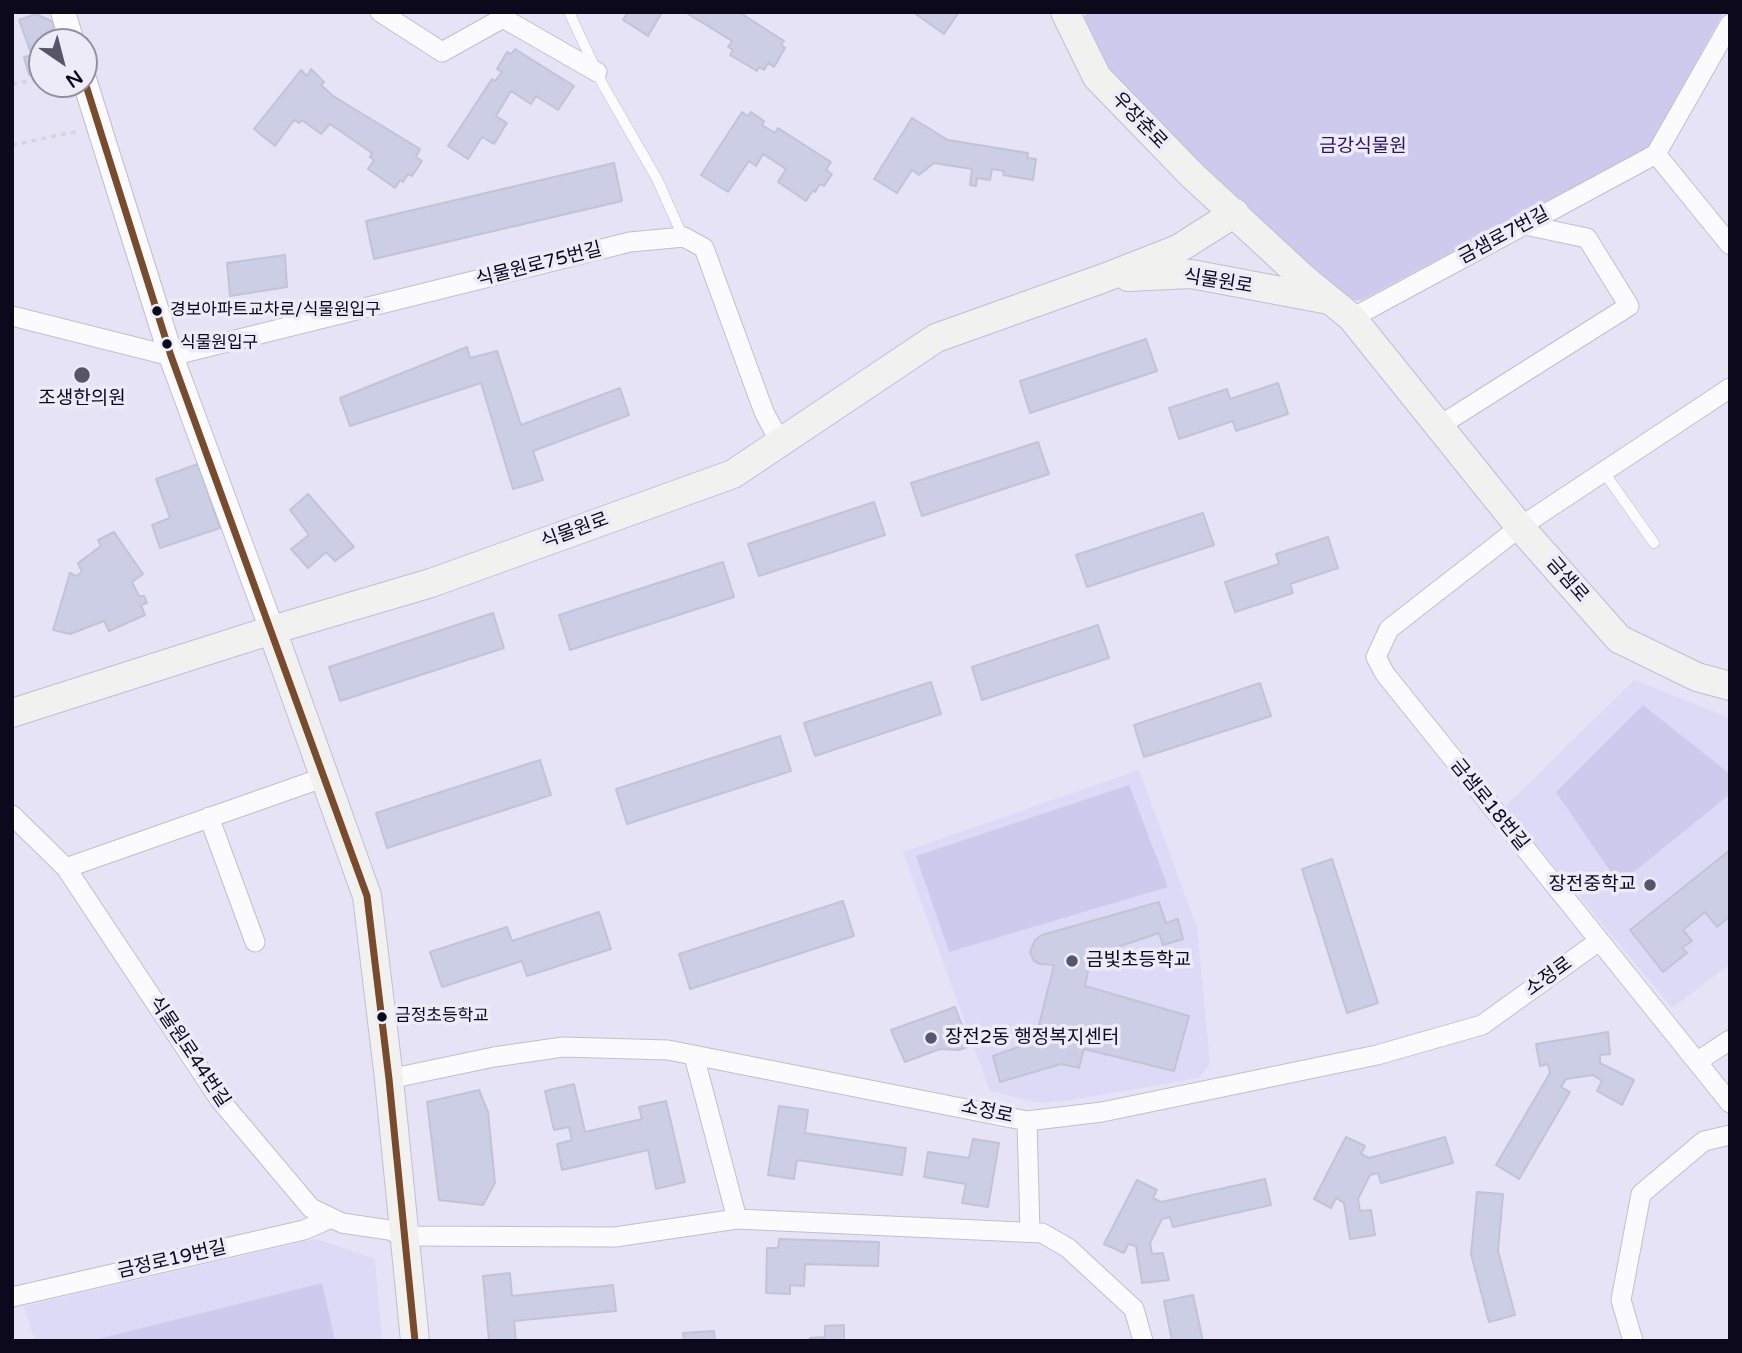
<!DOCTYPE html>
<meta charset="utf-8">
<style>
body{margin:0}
#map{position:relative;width:1742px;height:1353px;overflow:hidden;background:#e5e3f5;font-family:"Varela Round",sans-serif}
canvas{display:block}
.frame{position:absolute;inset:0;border:14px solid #0d091c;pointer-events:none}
.north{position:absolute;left:28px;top:28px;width:70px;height:70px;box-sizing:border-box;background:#ecebf7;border:2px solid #93919f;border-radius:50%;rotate:145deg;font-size:19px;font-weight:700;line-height:28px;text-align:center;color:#0d091c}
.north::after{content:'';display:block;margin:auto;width:24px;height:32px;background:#595568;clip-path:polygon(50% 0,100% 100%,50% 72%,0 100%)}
</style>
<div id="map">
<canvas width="1742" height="1353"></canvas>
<div class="frame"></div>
<div class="north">N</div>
</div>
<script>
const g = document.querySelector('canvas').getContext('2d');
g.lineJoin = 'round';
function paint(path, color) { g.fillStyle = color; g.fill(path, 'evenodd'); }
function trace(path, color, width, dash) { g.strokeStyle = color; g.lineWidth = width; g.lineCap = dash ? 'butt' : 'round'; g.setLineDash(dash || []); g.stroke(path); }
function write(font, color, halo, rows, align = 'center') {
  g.font = font + ' "Varela Round","Noto Sans KR",sans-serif'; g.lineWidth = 7; g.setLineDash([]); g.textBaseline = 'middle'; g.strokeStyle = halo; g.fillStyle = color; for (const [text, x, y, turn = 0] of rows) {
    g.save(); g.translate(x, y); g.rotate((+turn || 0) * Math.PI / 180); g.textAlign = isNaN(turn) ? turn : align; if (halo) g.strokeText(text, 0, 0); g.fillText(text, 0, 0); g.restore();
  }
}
paint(new Path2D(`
 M 1634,680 L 1730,718 L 1730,964 L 1672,1008 L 1505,807 Z
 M 1139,770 L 1197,927 L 1210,1063 L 1199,1078 L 1065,1101 L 1039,1103 L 990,1091 L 903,852 Z
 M 316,1239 L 375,1259 L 382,1341 L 35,1341 L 24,1306 Z`), '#dddaf7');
paint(new Path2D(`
 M 1087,12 L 1724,12 L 1649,147 L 1362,300 L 1332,301 L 1073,39 Z
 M 1643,705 L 1730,774 L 1730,794 L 1619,884 L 1556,792 Z
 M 1129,785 L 1168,887 L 949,952 L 916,856 Z
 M 322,1283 L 335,1341 L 98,1341 L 98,1339 Z`), '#cecaed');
const building = new Path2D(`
 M 628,12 L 665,12 L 661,14 L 648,36 L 623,20 Z
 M 685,12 L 739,12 L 784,41 L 781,45 L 785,48 L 774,67 L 768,63 L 764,70 L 759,67 L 757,71 L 730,55 L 733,50 L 728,47 L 732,41 Z
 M 913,12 L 959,12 L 944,34 Z
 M 36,14 L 53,22 L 59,42 L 42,42 L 42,50 L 31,53 L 19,20 Z
 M 515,49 L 574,86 L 558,110 L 536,96 L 531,104 L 511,91 L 496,116 L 507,123 L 494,144 L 482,137 L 468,159 L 448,146 L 492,79 L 495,81 L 502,72 L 497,69 L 507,52 L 511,54 Z
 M 42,53 L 42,71 L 29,75 L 24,57 Z
 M 311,69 L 324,82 L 321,85 L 333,96 L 420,149 L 416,157 L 422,161 L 412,176 L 408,174 L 403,182 L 400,180 L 395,188 L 368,169 L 374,160 L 370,157 L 372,153 L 330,124 L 321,134 L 302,120 L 299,123 L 294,120 L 275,146 L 254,129 L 301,70 L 307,76 Z
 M 742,112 L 748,116 L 751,112 L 764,121 L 762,125 L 775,133 L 778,128 L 831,162 L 826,170 L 832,174 L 824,186 L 820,184 L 815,192 L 813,190 L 806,201 L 778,182 L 786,169 L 763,154 L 756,166 L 749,161 L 728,192 L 701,175 Z
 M 912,118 L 948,140 L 1028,153 L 1027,158 L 1036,159 L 1033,180 L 1003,175 L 1004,171 L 992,169 L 990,180 L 977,178 L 976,186 L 970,185 L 972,169 L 934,163 L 919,175 L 912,170 L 897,193 L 874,179 Z
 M 614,163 L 622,201 L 374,259 L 366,221 Z
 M 285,255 L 287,287 L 230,296 L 227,263 Z
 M 1146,339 L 1157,371 L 1030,413 L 1020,381 Z
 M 467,347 L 470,358 L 497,351 L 521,425 L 620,388 L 629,415 L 533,451 L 543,480 L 513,489 L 481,383 L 350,426 L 340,398 Z
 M 1278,383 L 1288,414 L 1236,431 L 1233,421 L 1179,439 L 1169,408 L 1227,389 L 1230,399 Z
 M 1038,442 L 1049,474 L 922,516 L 911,483 Z
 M 198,464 L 220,528 L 160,548 L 152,525 L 170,518 L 156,479 Z
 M 308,494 L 354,547 L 335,561 L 326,552 L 308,568 L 291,549 L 309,535 L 290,510 Z
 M 874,502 L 885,535 L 759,576 L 748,544 Z
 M 1203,513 L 1214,545 L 1087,587 L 1076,555 Z
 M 114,532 L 143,574 L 132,582 L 139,596 L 144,596 L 147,603 L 141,605 L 145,615 L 109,631 L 104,621 L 70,634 L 53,630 L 70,573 L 76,576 L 82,572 L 78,563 L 101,546 L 98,540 Z
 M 1328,537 L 1338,568 L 1290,584 L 1293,593 L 1235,612 L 1225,582 L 1279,564 L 1276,554 Z
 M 723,562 L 734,597 L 570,650 L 559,615 Z
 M 493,613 L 504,648 L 340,701 L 329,667 Z
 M 1098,625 L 1109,658 L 982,700 L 972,667 Z
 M 931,682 L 941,714 L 815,756 L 804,723 Z
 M 1260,683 L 1271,716 L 1144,757 L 1134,725 Z
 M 780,736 L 791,771 L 627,824 L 616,789 Z
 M 540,760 L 551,795 L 387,848 L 376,813 Z
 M 1730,850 L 1730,916 L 1717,927 L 1705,912 L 1683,930 L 1692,941 L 1682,948 L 1687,953 L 1663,972 L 1630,930 Z
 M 1332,859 L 1378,1003 L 1347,1013 L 1302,869 Z
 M 843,901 L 854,936 L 690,989 L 679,954 Z
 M 1159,902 L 1166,923 L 1178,919 L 1183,939 L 1163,945 L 1159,933 L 1091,956 L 1085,986 L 1189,1016 L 1174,1071 L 1084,1049 L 1079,1068 L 1061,1064 L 1000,1082 L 993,1056 L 1035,1041 L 1054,965 L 1040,964 L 1034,961 L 1030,952 L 1035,940 L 1042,935 Z
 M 599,912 L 611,949 L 527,976 L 522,961 L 442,987 L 430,952 L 507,927 L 512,941 Z
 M 955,1007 L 970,1046 L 959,1050 L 940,1049 L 905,1062 L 891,1030 Z
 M 1608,1032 L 1610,1054 L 1600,1055 L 1600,1063 L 1634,1080 L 1622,1105 L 1597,1091 L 1602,1081 L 1593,1075 L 1566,1079 L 1561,1087 L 1570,1092 L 1519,1179 L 1496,1165 L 1550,1073 L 1548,1064 L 1540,1066 L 1536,1044 Z
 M 574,1084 L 585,1132 L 642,1119 L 639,1107 L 666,1101 L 685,1182 L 656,1189 L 648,1150 L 562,1170 L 557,1144 L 572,1140 L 569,1127 L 554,1130 L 545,1091 Z
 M 479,1090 L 488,1112 L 495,1183 L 483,1205 L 439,1200 L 427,1102 Z
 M 779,1106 L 808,1110 L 805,1133 L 906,1148 L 902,1175 L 797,1160 L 794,1179 L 768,1175 Z
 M 1346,1137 L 1365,1146 L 1361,1154 L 1369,1158 L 1445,1137 L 1453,1163 L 1381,1183 L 1378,1173 L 1370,1175 L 1358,1199 L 1360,1211 L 1371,1210 L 1375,1235 L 1350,1239 L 1344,1203 L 1336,1198 L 1331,1208 L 1314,1199 Z
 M 973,1139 L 999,1143 L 988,1207 L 962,1203 L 966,1184 L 924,1177 L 928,1152 L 969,1158 Z
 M 1265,1179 L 1271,1205 L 1173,1227 L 1170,1217 L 1162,1219 L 1150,1243 L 1152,1254 L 1163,1253 L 1169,1280 L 1142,1283 L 1136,1246 L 1128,1244 L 1124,1253 L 1104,1244 L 1137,1180 L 1157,1190 L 1153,1198 L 1161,1202 Z
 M 1477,1192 L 1503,1194 L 1498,1251 L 1515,1315 L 1489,1322 L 1471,1254 Z
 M 779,1239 L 879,1242 L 878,1266 L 805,1264 L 804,1286 L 790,1285 L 790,1294 L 766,1293 L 767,1248 L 778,1248 Z
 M 510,1273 L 512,1296 L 613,1285 L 616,1311 L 514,1321 L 516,1341 L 489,1341 L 483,1276 Z
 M 1193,1295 L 1203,1341 L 1172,1341 L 1164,1301 Z
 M 844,1325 L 844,1341 L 810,1341 L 810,1338 L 825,1337 L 825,1326 Z
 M 714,1331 L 715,1341 L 684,1341 L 683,1333 Z`);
paint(building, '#cbcee4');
trace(building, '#c2c4d6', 2);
const service = new Path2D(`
 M 569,12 L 603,85 L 657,179 L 683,237
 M 1603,471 L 1654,543`);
const minor = new Path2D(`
 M 380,12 L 442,52 L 503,18 L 597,72
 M 1656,154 L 1730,245
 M 12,316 L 171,356 L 630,242 L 684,237 L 704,248 L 764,412 L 780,442
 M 1352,318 L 1656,154 L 1730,24
 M 1730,388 L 1520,527 L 1389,629 L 1376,657 L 1385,674 L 1730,1103
 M 1439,426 L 1629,306 L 1587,238 L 1525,225
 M 12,815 L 66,868 L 220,1100 L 311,1208 L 342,1223 L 389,1230 L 404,1236 L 615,1237 L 737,1219 L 1042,1233 L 1068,1248 L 1134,1309 L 1143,1341
 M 209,817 L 255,942
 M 66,868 L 325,777
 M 694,1056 L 737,1219
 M 1698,1061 L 1730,1040
 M 389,1079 L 494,1057 L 563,1047 L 668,1050 L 1027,1121 L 1102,1112 L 1377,1055 L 1482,1025 L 1599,941
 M 1027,1121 L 1030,1232
 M 12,1297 L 304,1230 L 331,1218
 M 1633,1341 L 1621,1300 L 1641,1194 L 1704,1141 L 1730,1135`);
const tertiary = new Path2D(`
 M 63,12 L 72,42
 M 84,79 L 171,356 L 272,630`);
const secondary = new Path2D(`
 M 1065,12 L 1097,77 L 1192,175 L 1302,277 L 1352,318 L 1520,527 L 1619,639 L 1697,677 L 1730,686
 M 1128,277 L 1191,274 L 1329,300
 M 272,630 L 367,896 L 389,1079 L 415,1341
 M 12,713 L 272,630 L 431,583 L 733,474 L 936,338 L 1104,278 L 1178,249 L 1235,213`);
trace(service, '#c1bed1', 11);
trace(minor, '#c1bed1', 21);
trace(tertiary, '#c1bed1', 26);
trace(secondary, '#c1bed1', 30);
trace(new Path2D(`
 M 12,84 L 42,79
 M 12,145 L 79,131`), '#d7d5dc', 3.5, [5, 5]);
trace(service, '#fbfbfe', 10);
trace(minor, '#fbfbfe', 19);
trace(tertiary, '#fbfbfe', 24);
trace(secondary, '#f1f1f0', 28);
trace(new Path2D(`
 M 84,79 L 171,356 L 367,896 L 389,1079 L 415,1341`), '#7a4b2a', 7);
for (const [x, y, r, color] of [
 [157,311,6,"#0d091c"],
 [167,344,6,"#0d091c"],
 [82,375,9,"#595568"],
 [1650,885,7,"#595568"],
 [1072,961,7,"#595568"],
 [382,1017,6,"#0d091c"],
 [931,1038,7,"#595568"]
]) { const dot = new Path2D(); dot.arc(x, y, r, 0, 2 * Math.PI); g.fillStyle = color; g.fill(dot); trace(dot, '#ecebf7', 2.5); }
write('17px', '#0d091c', '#ecebf7', [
 ["경보아파트교차로/식물원입구",170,311],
 ["식물원입구",180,344],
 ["금정초등학교",395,1017]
], 'left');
write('19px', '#0d091c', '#ecebf7', [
 ["우장춘로",1139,121,46],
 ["금샘로7번길",1504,236,-28],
 ["식물원로75번길",539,265,-14],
 ["식물원로",1218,282,9],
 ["식물원로",575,531,-20],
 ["금샘로",1567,580,49],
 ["금샘로18번길",1489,805,51],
 ["소정로",1549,977,-36],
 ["식물원로44번길",189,1052,56],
 ["소정로",987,1112,12],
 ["금정로19번길",172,1260,-13]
]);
write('19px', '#2f1365', '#ecebf7', [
 ["금강식물원",1363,147]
]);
write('19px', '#0d091c', '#ecebf7', [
 ["조생한의원",82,399,"center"],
 ["장전중학교",1636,885,"right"],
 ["금빛초등학교",1086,961],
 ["장전2동 행정복지센터",945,1038]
], 'left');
</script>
